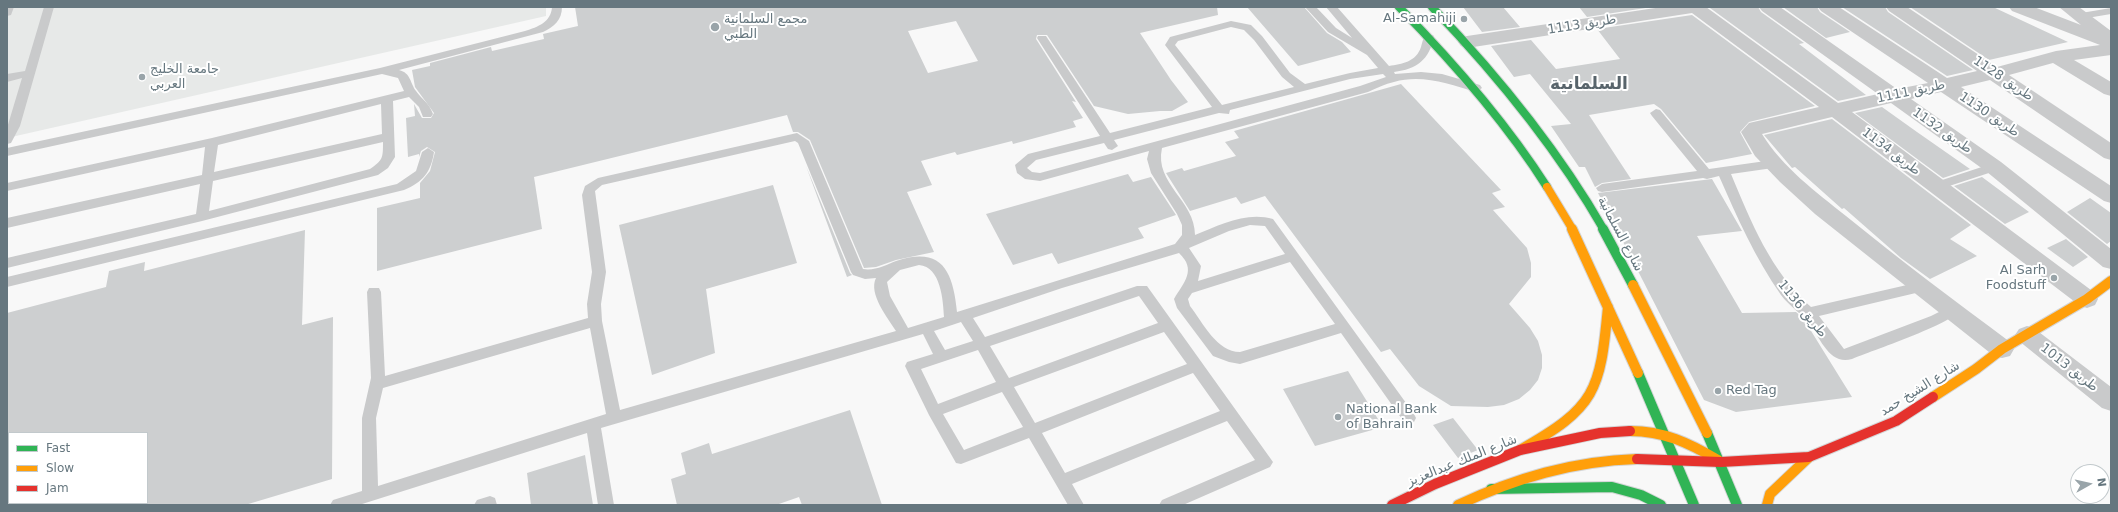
<!DOCTYPE html>
<meta charset="utf-8">
<style>
body{margin:0}
#map{position:relative;width:2118px;height:512px;overflow:hidden;background:#f8f8f8;font-family:"DejaVu Sans",sans-serif}
canvas{display:block}
.frame{position:absolute;inset:0;border:8px solid #66777f;pointer-events:none}
.legend{position:absolute;left:8px;top:432px;width:140px;height:72px;box-sizing:border-box;background:#fff;border:1px solid #c2c9cc;margin:0;padding:5px 7px;list-style:none;font-size:12px;color:#66777f}
.legend li{display:flex;align-items:center;gap:8px;height:20px}
.legend b{width:20px;border:1px solid #c2c9cc}
.north{position:absolute;left:2070px;top:464px;width:40px;height:40px;box-sizing:border-box;background:#fff;border:1px solid #c2c9cc;border-radius:50%;rotate:82deg;font-size:11px;font-weight:700;line-height:16px;text-align:center;color:#66777f}
.north::after{content:'';display:block;margin:auto;width:14px;height:18px;background:#99a4a9;clip-path:polygon(50% 0,100% 100%,50% 72%,0 100%)}
</style>
<div id="map">
<canvas width="2118" height="512"></canvas>
<div class="frame"></div>
<ul class="legend">
<li><b style="height:5px;background:#30b455"></b>Fast</li>
<li><b style="height:5px;background:#ff9f0a"></b>Slow</li>
<li><b style="height:5px;background:#e5322d"></b>Jam</li>
</ul>
<div class="north">N</div>
</div>
<script>
const g = document.querySelector('canvas').getContext('2d');
g.lineJoin = 'round';
function paint(path, color) { g.fillStyle = color; g.fill(path, 'evenodd'); }
function trace(path, color, width, dash) { g.strokeStyle = color; g.lineWidth = width; g.lineCap = dash ? 'butt' : 'round'; g.setLineDash(dash || []); g.stroke(path); }
function write(font, color, halo, rows, align = 'center') {
  g.font = font + ' "DejaVu Sans","Noto Sans Arabic",sans-serif'; g.lineWidth = 4; g.setLineDash([]); g.textBaseline = 'middle'; g.strokeStyle = halo; g.fillStyle = color; for (const [text, x, y, turn = 0] of rows) {
    g.save(); g.translate(x, y); g.rotate((+turn || 0) * Math.PI / 180); g.textAlign = isNaN(turn) ? turn : align; if (halo) g.strokeText(text, 0, 0); g.fillText(text, 0, 0); g.restore();
  }
}
paint(new Path2D(`
 M 7,7 L 546,7 L 546,16 L 7,138 Z`), '#e7e9e8');
paint(new Path2D(`
 M 575,7 L 1217,7 L 1218,15 L 1140,33 L 1171,80 L 1188,102 L 1172,111 L 1160,111 L 1128,114 L 1094,106 L 1047,35 L 1037,35 L 1036,39 L 1076,102 L 1072,101 L 1083,118 L 1073,121 L 1076,127 L 1013,144 L 1012,141 L 957,155 L 955,152 L 921,161 L 932,185 L 907,192 L 934,252 L 896,260 L 876,267 L 864,268 L 810,140 L 798,132 L 793,132 L 787,115 L 534,177 L 542,229 L 377,271 L 377,208 L 420,198 L 420,183 L 430,171 L 435,152 L 427,147 L 421,151 L 419,157 L 419,154 L 408,157 L 406,118 L 415,116 L 414,104 L 422,118 L 431,118 L 434,113 L 415,87 L 412,70 L 430,66 L 430,63 L 491,47 L 492,51 L 544,39 L 543,34 L 578,26 ZM 956,21 L 978,61 L 928,73 L 908,31 Z
 M 1247,7 L 1304,7 L 1327,33 L 1342,42 L 1351,52 L 1298,66 Z
 M 1463,7 L 1503,7 L 1520,27 L 1482,32 Z
 M 1579,7 L 1652,7 L 1587,17 Z
 M 1717,7 L 1758,7 L 1761,12 L 1804,43 L 1799,44 L 1866,95 L 1838,101 L 1710,8 Z
 M 1783,7 L 1817,7 L 1820,12 L 1850,32 L 1826,38 Z
 M 1842,7 L 1885,7 L 1888,12 L 1973,70 L 1947,76 Z
 M 1910,7 L 1993,7 L 2068,42 L 1989,60 Z
 M 1692,15 L 1815,106 L 1749,122 L 1740,132 L 1752,154 L 1706,163 L 1661,109 L 1654,104 L 1589,115 L 1631,179 L 1602,183 L 1595,187 L 1585,167 L 1579,167 L 1551,126 L 1571,124 L 1530,74 L 1514,77 L 1491,46 L 1531,40 L 1556,69 L 1620,59 L 1597,29 Z
 M 1401,84 L 1501,190 L 1492,193 L 1505,207 L 1493,210 L 1527,248 L 1531,263 L 1531,277 L 1509,304 L 1530,328 L 1538,341 L 1542,355 L 1542,368 L 1538,380 L 1530,390 L 1519,399 L 1504,405 L 1488,407 L 1451,406 L 1419,386 L 1390,349 L 1381,352 L 1265,196 L 1241,204 L 1236,197 L 1190,211 L 1166,173 L 1182,168 L 1184,171 L 1236,156 L 1225,142 L 1239,138 L 1234,131 Z
 M 1882,107 L 1917,132 L 1970,169 L 1943,178 L 1855,113 Z
 M 1832,119 L 1971,225 L 1950,239 L 1977,256 L 1930,279 L 1901,258 L 1844,208 L 1842,209 L 1795,167 L 1792,168 L 1764,135 Z
 M 806,166 L 850,273 L 852,275 L 847,277 Z
 M 1128,174 L 1133,182 L 1151,177 L 1176,215 L 1138,228 L 1144,238 L 1058,264 L 1052,253 L 1013,265 L 986,214 Z
 M 1982,177 L 2029,212 L 2005,224 L 1954,186 Z
 M 1712,179 L 1742,231 L 1697,236 L 1742,313 L 1796,312 L 1803,318 L 1852,397 L 1736,412 L 1704,400 L 1598,193 Z
 M 773,185 L 797,263 L 706,289 L 715,353 L 652,375 L 619,225 Z
 M 2090,198 L 2111,213 L 2111,241 L 2107,244 L 2067,212 Z
 M 305,230 L 302,325 L 333,317 L 332,479 L 245,505 L 147,505 L 147,433 L 7,433 L 7,313 L 106,287 L 109,271 L 145,262 L 144,271 Z
 M 2066,239 L 2088,257 L 2073,267 L 2047,248 Z
 M 1348,371 L 1383,427 L 1315,446 L 1283,389 Z
 M 850,410 L 882,505 L 802,505 L 799,497 L 776,505 L 677,505 L 671,479 L 686,474 L 681,453 L 709,443 L 712,454 Z
 M 1453,418 L 1478,450 L 1458,458 L 1433,425 Z
 M 585,455 L 593,505 L 531,505 L 527,473 Z`), '#cdcfd0');
const fastFar1 = new Path2D(`
 M 1399,7 C 1454,63 1505,121 1547,187
 M 1432,7 C 1498,76 1557,148 1604,230`);
const fast = new Path2D(`
 M 1603,229 L 1633,285
 M 1638,373 L 1694,505
 M 1707,433 L 1737,505
 M 1491,489 L 1612,487 L 1641,495 L 1661,505`);
const slowFar1 = new Path2D(`
 M 1547,187 L 1573,230`);
const slow = new Path2D(`
 M 1572,229 L 1638,373
 M 1633,285 L 1707,433
 M 1933,397 L 1976,369 L 2002,349 L 2087,299 L 2111,281
 M 1630,431 C 1664,431 1689,443 1718,460
 M 1520,450 C 1596,407 1600,392 1608,307
 M 1458,505 C 1516,478 1573,461 1637,459
 M 1767,505 L 1770,494 L 1809,457`);
const jam = new Path2D(`
 M 1637,459 L 1721,462 L 1809,457 L 1896,421 L 1933,397
 M 1392,505 L 1435,484 L 1520,450 L 1600,433 L 1630,431`);
trace(fastFar1, '#d4d5d6', 10);
trace(fast, '#d4d5d6', 12);
trace(slowFar1, '#d4d5d6', 10);
trace(slow, '#d4d5d6', 12);
trace(jam, '#d4d5d6', 12);
paint(new Path2D(`
 M 7,7 L 14,7 L 11,15 L 7,16 Z
 M 44,7 L 54,7 L 20,126 L 11,143 L 7,144 L 7,128 L 22,78 L 7,82 L 7,74 L 25,71 Z
 M 552,7 L 562,7 C 562,20 554,27 543,32 L 399,70 C 411,73 410,83 416,91 C 423,101 428,101 433,114 L 431,117 L 423,117 L 419,107 L 409,97 L 393,101 L 395,157 L 388,168 L 378,175 L 202,221 L 7,268 L 7,258 L 196,214 L 200,184 L 7,228 L 7,218 L 202,175 L 205,147 L 7,191 L 7,183 L 212,138 L 404,91 L 398,78 L 382,74 L 7,156 L 7,148 L 380,68 L 525,31 C 538,27 551,22 552,7 ZM 381,104 L 382,134 L 214,172 L 218,145 ZM 383,142 C 383,158 383,160 370,169 L 209,211 L 213,181 Z
 M 1305,7 L 1316,7 L 1336,28 L 1352,38 L 1326,7 L 1337,7 L 1389,66 C 1402,64 1416,62 1421,47 C 1422,43 1423,39 1425,35 L 1433,35 L 1434,37 C 1429,60 1417,69 1394,72 L 1395,74 L 1421,72 L 1442,74 L 1480,85 L 1482,88 L 1476,92 C 1449,84 1422,74 1394,82 C 1385,84 1377,88 1368,92 L 1162,148 C 1154,184 1195,200 1195,235 C 1219,225 1247,211 1273,219 L 1414,414 L 1416,418 L 1414,422 L 1409,424 L 1404,422 L 1341,333 L 1240,364 L 1229,362 L 1213,356 L 1177,308 L 1174,299 C 1184,282 1197,270 1179,253 L 1062,288 L 973,318 L 985,337 L 1137,286 L 1147,286 L 1273,462 L 1270,467 L 1183,505 L 1159,505 L 1162,500 L 1255,460 L 1227,421 L 1072,484 L 1084,505 L 1068,505 L 1029,438 L 961,464 L 956,463 L 929,415 L 905,366 L 907,362 L 933,354 L 923,334 L 601,428 L 614,505 L 598,505 L 587,433 L 359,505 L 330,505 L 333,500 L 362,491 L 362,418 L 371,378 L 367,292 L 369,288 L 379,288 L 381,292 L 385,376 L 588,318 L 587,304 L 592,272 L 582,195 L 585,186 L 598,178 L 797,133 L 809,141 L 863,269 C 875,271 886,265 896,261 C 942,246 953,271 957,312 L 1175,244 L 1182,235 L 1182,225 L 1177,214 L 1151,173 L 1147,159 L 1149,151 L 1040,181 L 1025,179 L 1017,173 L 1015,165 L 1028,154 L 1100,136 L 1037,38 L 1038,36 L 1046,36 L 1110,133 L 1212,107 L 1165,45 L 1170,37 L 1231,21 L 1251,25 L 1262,36 L 1290,73 L 1305,84 L 1350,73 L 1378,68 L 1367,55 L 1328,32 ZM 1231,27 L 1244,30 L 1254,40 L 1282,77 L 1294,87 L 1222,105 L 1175,45 L 1178,41 ZM 1383,74 L 1386,77 L 1360,86 L 1040,173 L 1032,172 L 1027,168 L 1036,160 L 1104,143 L 1108,149 L 1112,150 L 1118,146 L 1114,140 L 1219,113 L 1229,114 L 1230,110 L 1350,79 ZM 795,141 L 798,143 L 851,272 L 853,275 L 865,279 L 876,278 C 868,294 888,318 896,331 L 620,410 L 602,321 L 601,304 L 606,272 L 595,191 L 602,185 ZM 1250,225 L 1265,226 L 1285,254 L 1198,281 L 1201,266 L 1189,248 L 1229,231 ZM 1290,262 L 1335,324 L 1240,352 C 1217,352 1203,323 1190,306 L 1188,299 L 1192,293 ZM 919,265 C 941,267 943,300 944,317 L 908,328 L 890,296 L 887,282 L 900,270 ZM 1139,296 L 1158,323 L 1009,378 L 990,346 ZM 961,322 L 973,341 L 945,350 L 934,331 ZM 590,328 L 606,414 L 378,486 L 376,418 L 383,388 ZM 1164,332 L 1187,364 L 1035,423 L 1014,387 ZM 978,350 L 996,382 L 938,404 L 921,369 ZM 1193,373 L 1220,411 L 1065,473 L 1042,433 ZM 1002,392 L 1023,427 L 964,450 L 943,414 Z
 M 2111,8 L 2111,14 L 2081,19 L 2076,16 L 2081,13 Z
 M 1656,109 L 1660,110 L 1709,169 L 1773,160 L 1777,161 L 1779,164 L 1773,168 L 1731,174 C 1751,222 1771,272 1811,307 L 1920,282 L 1925,283 L 1927,287 L 1925,291 L 1920,292 L 1819,316 L 1844,349 L 1931,316 L 1953,305 L 1958,306 L 1960,310 C 1952,324 1871,351 1852,359 C 1830,366 1820,338 1809,323 C 1801,313 1789,306 1781,295 C 1755,258 1737,217 1719,176 L 1707,179 L 1703,178 L 1602,192 L 1598,191 L 1596,188 L 1602,184 L 1697,171 L 1652,116 L 1650,113 Z
 M 428,148 L 434,152 C 431,172 423,182 404,190 L 7,287 L 7,277 L 397,184 L 416,171 L 422,152 Z
 M 1994,163 L 1998,164 L 2000,167 L 1998,170 L 1937,190 L 1931,186 L 1933,183 Z
 M 490,496 L 495,498 L 497,505 L 474,505 L 477,500 Z`), '#c9cacb');
paint(new Path2D(`
 M 1662,7 L 1706,7 L 1838,103 L 1878,94 L 1762,11 L 1759,7 L 1780,7 L 1897,89 L 1928,83 L 1821,11 L 1818,7 L 1839,7 L 1947,78 L 1977,71 L 1889,11 L 1886,7 L 1907,7 L 1997,67 L 2056,51 L 2100,45 L 2012,11 L 2009,7 L 2034,7 L 2081,25 L 2059,7 L 2079,7 L 2111,31 L 2111,55 L 2074,60 L 2111,82 L 2111,96 L 2104,94 L 2053,63 L 2009,75 L 2111,143 L 2111,160 L 2104,158 L 1990,80 L 1961,87 L 2111,186 L 2111,203 L 2104,201 L 1941,92 L 1911,99 L 2001,162 L 2111,249 L 2111,269 L 2103,267 L 1987,172 L 1891,103 L 1852,112 L 2095,293 L 2098,299 L 2095,305 L 2087,308 L 2079,305 L 1832,117 L 1762,134 C 1782,167 1816,192 1846,216 C 1900,260 1955,301 2010,342 L 2014,349 L 2010,356 L 2002,358 L 1994,356 L 1815,214 L 1780,182 L 1755,156 L 1741,132 L 1749,123 L 1819,107 L 1692,13 L 1467,48 L 1461,46 L 1458,42 L 1461,38 L 1467,36 Z
 M 2027,326 L 2035,329 L 2111,387 L 2111,411 L 2102,408 L 2019,341 L 2015,335 L 2019,329 Z`), '#c9cacb');
trace(fastFar1, '#30b455', 8);
trace(fast, '#30b455', 10);
trace(slowFar1, '#ff9f0a', 8);
trace(slow, '#ff9f0a', 10);
trace(jam, '#e5322d', 10);
for (const [x, y, r, color] of [
 [1464,19,4,"#99a4a9"],
 [715,27,5,"#99a4a9"],
 [142,77,4,"#99a4a9"],
 [2054,278,4,"#99a4a9"],
 [1718,391,4,"#99a4a9"],
 [1338,417,4,"#99a4a9"]
]) { const dot = new Path2D(); dot.arc(x, y, r, 0, 2 * Math.PI); g.fillStyle = color; g.fill(dot); trace(dot, '#fff', 1.5); }
write('13px', '#66777f', '#fff', [
 ["Al-Samahiji",1456,19,"right"],
 ["مجمع السلمانية",724,20],
 ["الطبي",724,35],
 ["جامعة الخليج",150,70],
 ["العربي",150,85],
 ["Al Sarh",2046,271,"right"],
 ["Foodstuff",2046,286,"right"],
 ["Red Tag",1726,391],
 ["National Bank",1346,410],
 ["of Bahrain",1346,425]
], 'left');
write('13px', '#66777f', '#fff', [
 ["طريق 1113",1582,25,-9],
 ["طريق 1128",2003,79,34],
 ["طريق 1111",1911,92,-12],
 ["طريق 1130",1989,115,34],
 ["طريق 1132",1942,131,35],
 ["طريق 1134",1891,152,37],
 ["شارع السلمانية",1620,234,62],
 ["طريق 1136",1802,309,51],
 ["طريق 1013",2069,368,38],
 ["شارع الشيخ حمد",1920,389,-32],
 ["شارع الملك عبدالعزيز",1462,461,-22]
]);
write('bold 17px', '#58646b', '#fff', [
 ["السلمانية",1589,85]
]);
</script>
